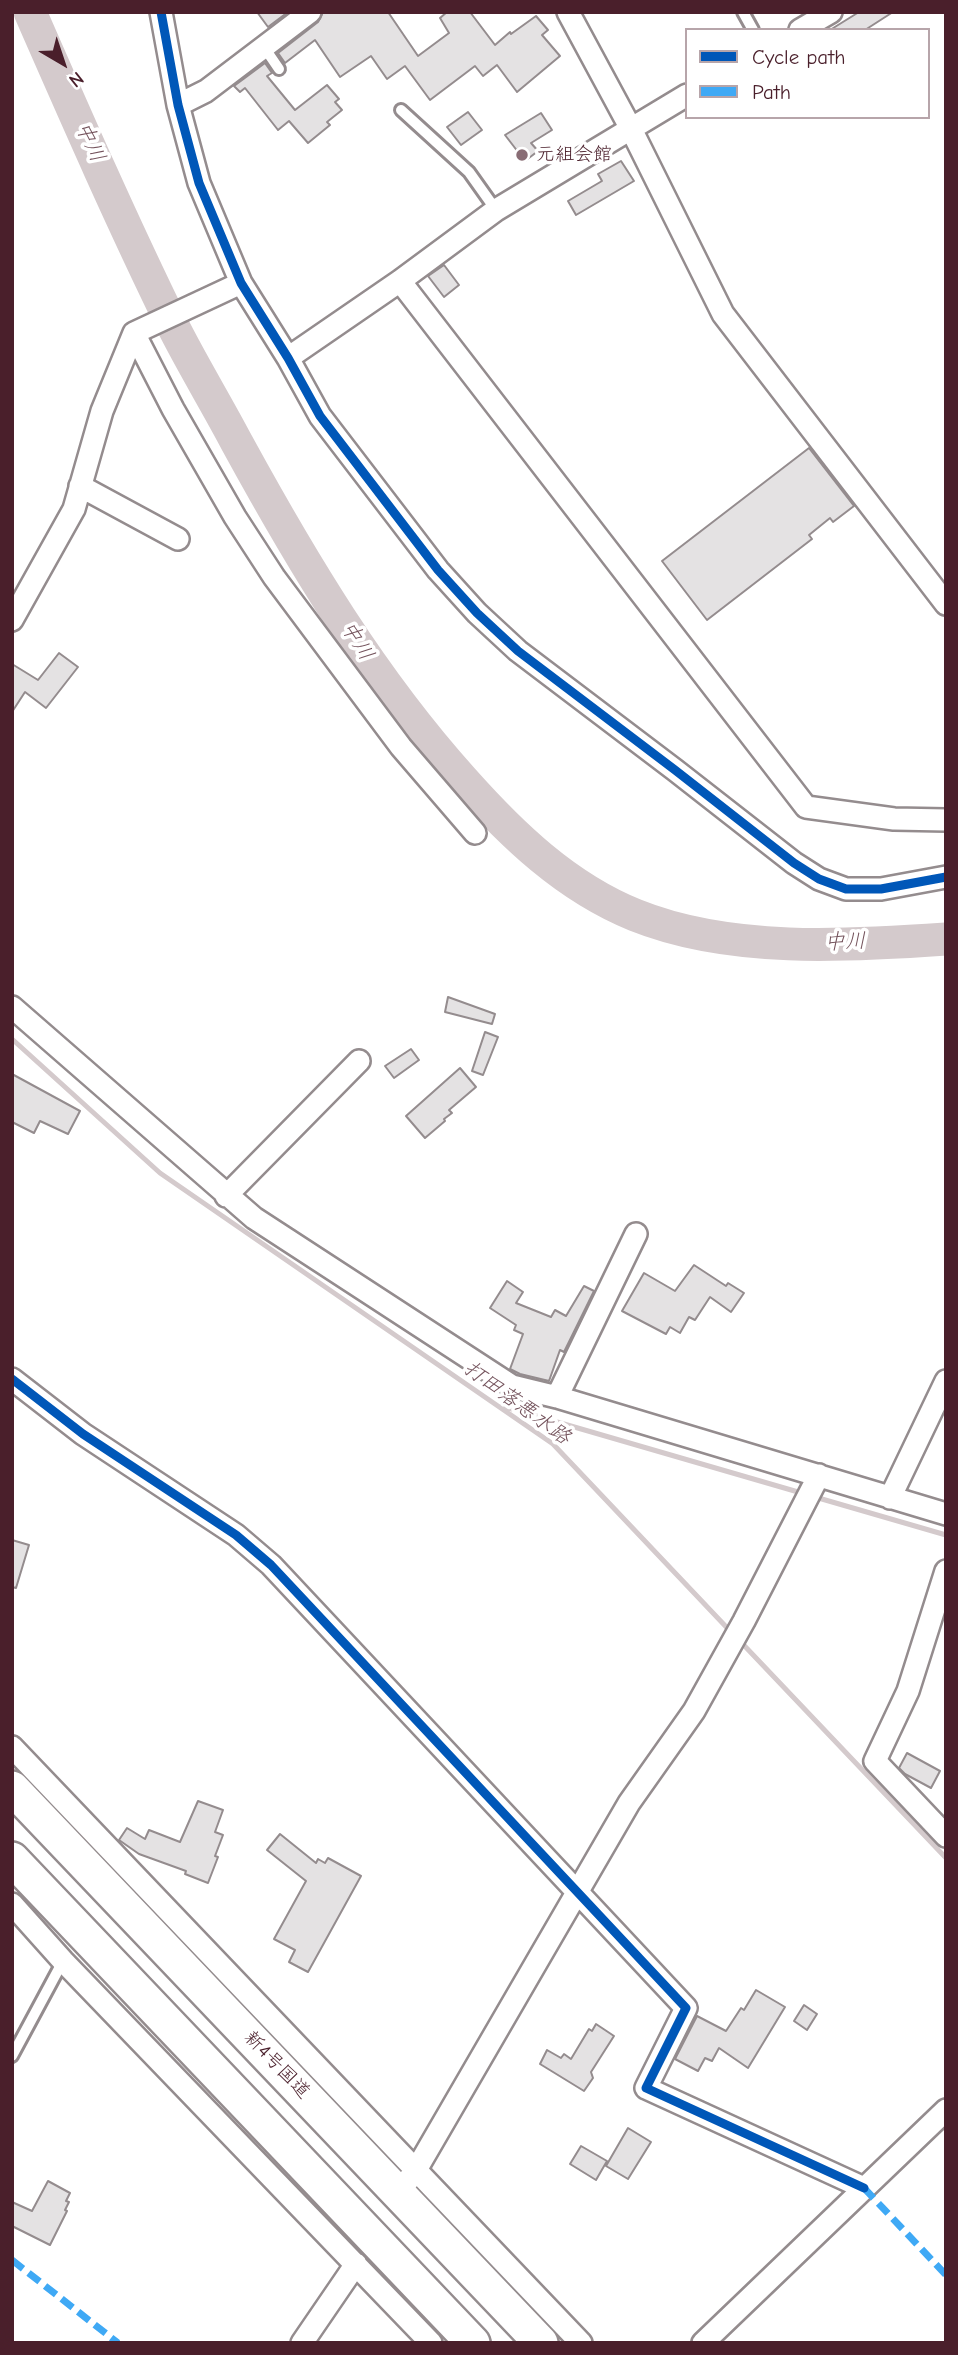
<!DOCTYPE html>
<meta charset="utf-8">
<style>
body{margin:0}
#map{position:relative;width:958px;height:2355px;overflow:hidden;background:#fff;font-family:"Comic Neue",sans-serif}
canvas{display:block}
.frame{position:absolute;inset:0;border:14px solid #4a1f2b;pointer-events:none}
.legend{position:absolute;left:685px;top:28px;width:245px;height:91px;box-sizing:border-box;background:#fff;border:2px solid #b7a5aa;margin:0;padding:9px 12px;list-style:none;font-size:21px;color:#4a1f2b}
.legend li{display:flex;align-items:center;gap:14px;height:35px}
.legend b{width:35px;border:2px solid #b7a5aa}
.north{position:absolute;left:28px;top:28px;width:70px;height:70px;-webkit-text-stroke:5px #fff;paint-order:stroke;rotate:141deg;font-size:19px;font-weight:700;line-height:28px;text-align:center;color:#4a1f2b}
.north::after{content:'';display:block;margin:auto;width:24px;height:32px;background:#4a1f2b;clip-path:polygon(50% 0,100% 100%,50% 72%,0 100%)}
</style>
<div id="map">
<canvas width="958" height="2355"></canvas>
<div class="frame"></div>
<ul class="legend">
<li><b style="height:9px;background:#0057b8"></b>Cycle path</li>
<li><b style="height:9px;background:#3fa9f5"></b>Path</li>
</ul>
<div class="north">N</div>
</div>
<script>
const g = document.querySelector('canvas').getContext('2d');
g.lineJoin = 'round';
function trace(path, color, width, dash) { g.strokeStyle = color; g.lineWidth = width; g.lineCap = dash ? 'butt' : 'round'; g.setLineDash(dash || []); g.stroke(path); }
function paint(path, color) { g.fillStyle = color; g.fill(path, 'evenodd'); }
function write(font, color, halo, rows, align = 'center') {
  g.font = font + ' "Comic Neue","Klee One",sans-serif'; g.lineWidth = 7; g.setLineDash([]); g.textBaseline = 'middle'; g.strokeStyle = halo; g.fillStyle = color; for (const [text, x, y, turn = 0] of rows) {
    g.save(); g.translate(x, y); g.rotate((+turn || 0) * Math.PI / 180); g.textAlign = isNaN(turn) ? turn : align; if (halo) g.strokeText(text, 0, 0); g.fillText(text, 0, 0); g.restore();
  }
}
trace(new Path2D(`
 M 12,1039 L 160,1173 L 553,1444 L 731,1632
 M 502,1406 L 805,1494
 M 815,1497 L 946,1535
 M 738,1639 L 946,1858`), '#d4cacc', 5);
trace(new Path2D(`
 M 30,12 C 76,117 122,222 172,324 C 192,364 216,403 237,443 C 302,562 372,679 463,780 C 512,835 566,887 635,915 C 729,953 847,946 946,939`), '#d4cacc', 33);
const building = new Path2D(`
 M 257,12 L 288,12 L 268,27 Z
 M 323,12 L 388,12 L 418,56 L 449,33 L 440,18 L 447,12 L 470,12 L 495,45 L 510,32 L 511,34 L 536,16 L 548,30 L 542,35 L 560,56 L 517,92 L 497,65 L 483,76 L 475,66 L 430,100 L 405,66 L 387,79 L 371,56 L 340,77 L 315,40 L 285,63 L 278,53 L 318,22 Z
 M 859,12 L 893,12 L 865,30 L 830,30 Z
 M 265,63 L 272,73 L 267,76 L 295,110 L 327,85 L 339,99 L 335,102 L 342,110 L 327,122 L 330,125 L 308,143 L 289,121 L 278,130 L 245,88 L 240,92 L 234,86 Z
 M 468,112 L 482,130 L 461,145 L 447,127 Z
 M 541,113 L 552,130 L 531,143 L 538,151 L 525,161 L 505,135 Z
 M 621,161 L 634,181 L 576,215 L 568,201 L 602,181 L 598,174 Z
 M 444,265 L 459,285 L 444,297 L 428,276 Z
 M 809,448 L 854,506 L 833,522 L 830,518 L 809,535 L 812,539 L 707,620 L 662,561 Z
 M 59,653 L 78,667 L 46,708 L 25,692 L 12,712 L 12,664 L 38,680 Z
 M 448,997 L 495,1014 L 492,1024 L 445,1012 Z
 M 485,1032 L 498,1037 L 483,1075 L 472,1071 Z
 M 411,1049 L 419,1060 L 394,1078 L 385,1066 Z
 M 460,1068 L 476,1087 L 449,1110 L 452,1113 L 444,1119 L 445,1121 L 425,1138 L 406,1116 Z
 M 12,1074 L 80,1111 L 68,1134 L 40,1121 L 34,1133 L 12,1122 Z
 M 694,1265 L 726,1286 L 728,1283 L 744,1293 L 731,1312 L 710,1297 L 695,1320 L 689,1317 L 680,1333 L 670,1327 L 666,1334 L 622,1311 L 644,1273 L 675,1291 Z
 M 507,1281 L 523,1292 L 516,1303 L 551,1317 L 555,1310 L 566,1316 L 584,1286 L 594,1291 L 564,1352 L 560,1350 L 549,1381 L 520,1374 L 510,1369 L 523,1334 L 514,1330 L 516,1325 L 490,1308 Z
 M 12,1540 L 29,1545 L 16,1588 L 12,1587 Z
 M 907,1753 L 940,1771 L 931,1788 L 905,1774 L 899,1768 Z
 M 198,1801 L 223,1810 L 215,1832 L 223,1835 L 215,1856 L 218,1857 L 208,1883 L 185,1874 L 186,1871 L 139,1854 L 119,1840 L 127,1828 L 145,1839 L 149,1830 L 180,1842 Z
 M 280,1834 L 316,1863 L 318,1859 L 325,1863 L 328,1858 L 361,1876 L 308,1972 L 289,1962 L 295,1950 L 274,1939 L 306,1881 L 267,1850 Z
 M 756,1990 L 785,2007 L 748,2068 L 719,2048 L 712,2061 L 705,2058 L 698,2071 L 675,2059 L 697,2016 L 726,2031 L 741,2008 L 744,2010 Z
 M 804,2005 L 817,2014 L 807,2030 L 794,2021 Z
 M 596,2024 L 614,2036 L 591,2072 L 593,2078 L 584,2091 L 540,2064 L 547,2050 L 561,2058 L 564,2054 L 571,2059 L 589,2029 L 592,2031 Z
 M 628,2128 L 651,2142 L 628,2179 L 606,2166 Z
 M 581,2146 L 607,2161 L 596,2180 L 570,2164 Z
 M 48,2181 L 70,2193 L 66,2201 L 69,2202 L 65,2210 L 67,2211 L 50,2245 L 12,2226 L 12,2202 L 32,2211 Z`);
paint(building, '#e4e2e3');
trace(building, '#948c8e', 2);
const service = new Path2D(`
 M 743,12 L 753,30
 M 264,47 L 279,69
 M 401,110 L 469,172 L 496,210
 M 12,2056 L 63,1961`);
const minor = new Path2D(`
 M 161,12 L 178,105 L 199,183 L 241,283 L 288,358 L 320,416 L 438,570 L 477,613 L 518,651 L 675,770 L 794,863 L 819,879 L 846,889 L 881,889 L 946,877
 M 568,12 L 630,127 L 723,314 L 946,604
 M 800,30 L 831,12
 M 178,105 L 206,91 L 310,12
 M 400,281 L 806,807 L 894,819 L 946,820
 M 134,333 L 173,409 L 235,517 L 274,577 L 401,747 L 475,833
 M 288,358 L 400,281 L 496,210 L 687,95
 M 80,486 L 178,539
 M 12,620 L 74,509 L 102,411 L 134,333 L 241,283
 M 12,1007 L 254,1218 L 512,1386 L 557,1397 L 946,1514
 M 226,1196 L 359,1061
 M 12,1379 L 83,1434 L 236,1535 L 271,1565 L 686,2008 L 646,2088 L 864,2188
 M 557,1397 L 636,1234
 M 890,1498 L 946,1381
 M 946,1571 L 908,1691 L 875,1761 L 946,1836
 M 12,1747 L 581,2343
 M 12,1904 L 63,1961 L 431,2343
 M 398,2193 L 416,2170 L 629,1803 L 694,1711 L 744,1621 L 819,1475
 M 302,2343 L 356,2264
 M 703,2343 L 946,2110`);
const trunk = new Path2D(`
 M 12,1788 L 541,2343
 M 12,1859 L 473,2343`);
trace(service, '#948c8e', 16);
trace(minor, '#948c8e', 26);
trace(trunk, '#948c8e', 38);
trace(service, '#fff', 10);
trace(minor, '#fff', 21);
trace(trunk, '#fff', 33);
trace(new Path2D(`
 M 864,2188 L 946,2275
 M 12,2260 L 118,2343`), '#3fa9f5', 7, [14, 7]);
trace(new Path2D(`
 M 161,12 L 178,105 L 199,183 L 241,283 L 288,358 L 320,416 L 438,570 L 477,613 L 518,651 L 675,770 L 794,863 L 819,879 L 846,889 L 881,889 L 946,877
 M 12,1379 L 83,1434 L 236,1535 L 271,1565 L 686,2008 L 646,2088 L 864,2188`), '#0057b8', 9);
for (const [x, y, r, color] of [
 [522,155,7,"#896d75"]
]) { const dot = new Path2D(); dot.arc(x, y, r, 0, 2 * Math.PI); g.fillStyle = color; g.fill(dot); trace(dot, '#fff', 2.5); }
write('19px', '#4a1f2b', '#fff', [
 ["元組会館",536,155]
], 'left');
write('19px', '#4a1f2b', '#fff', [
 ["新4号国道",277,2065,46]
]);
write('italic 21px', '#74535c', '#fff', [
 ["中川",90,142,65],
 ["中川",357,641,58],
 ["中川",845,942,-2],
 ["打田落悪水路",517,1403,36]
]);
</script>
